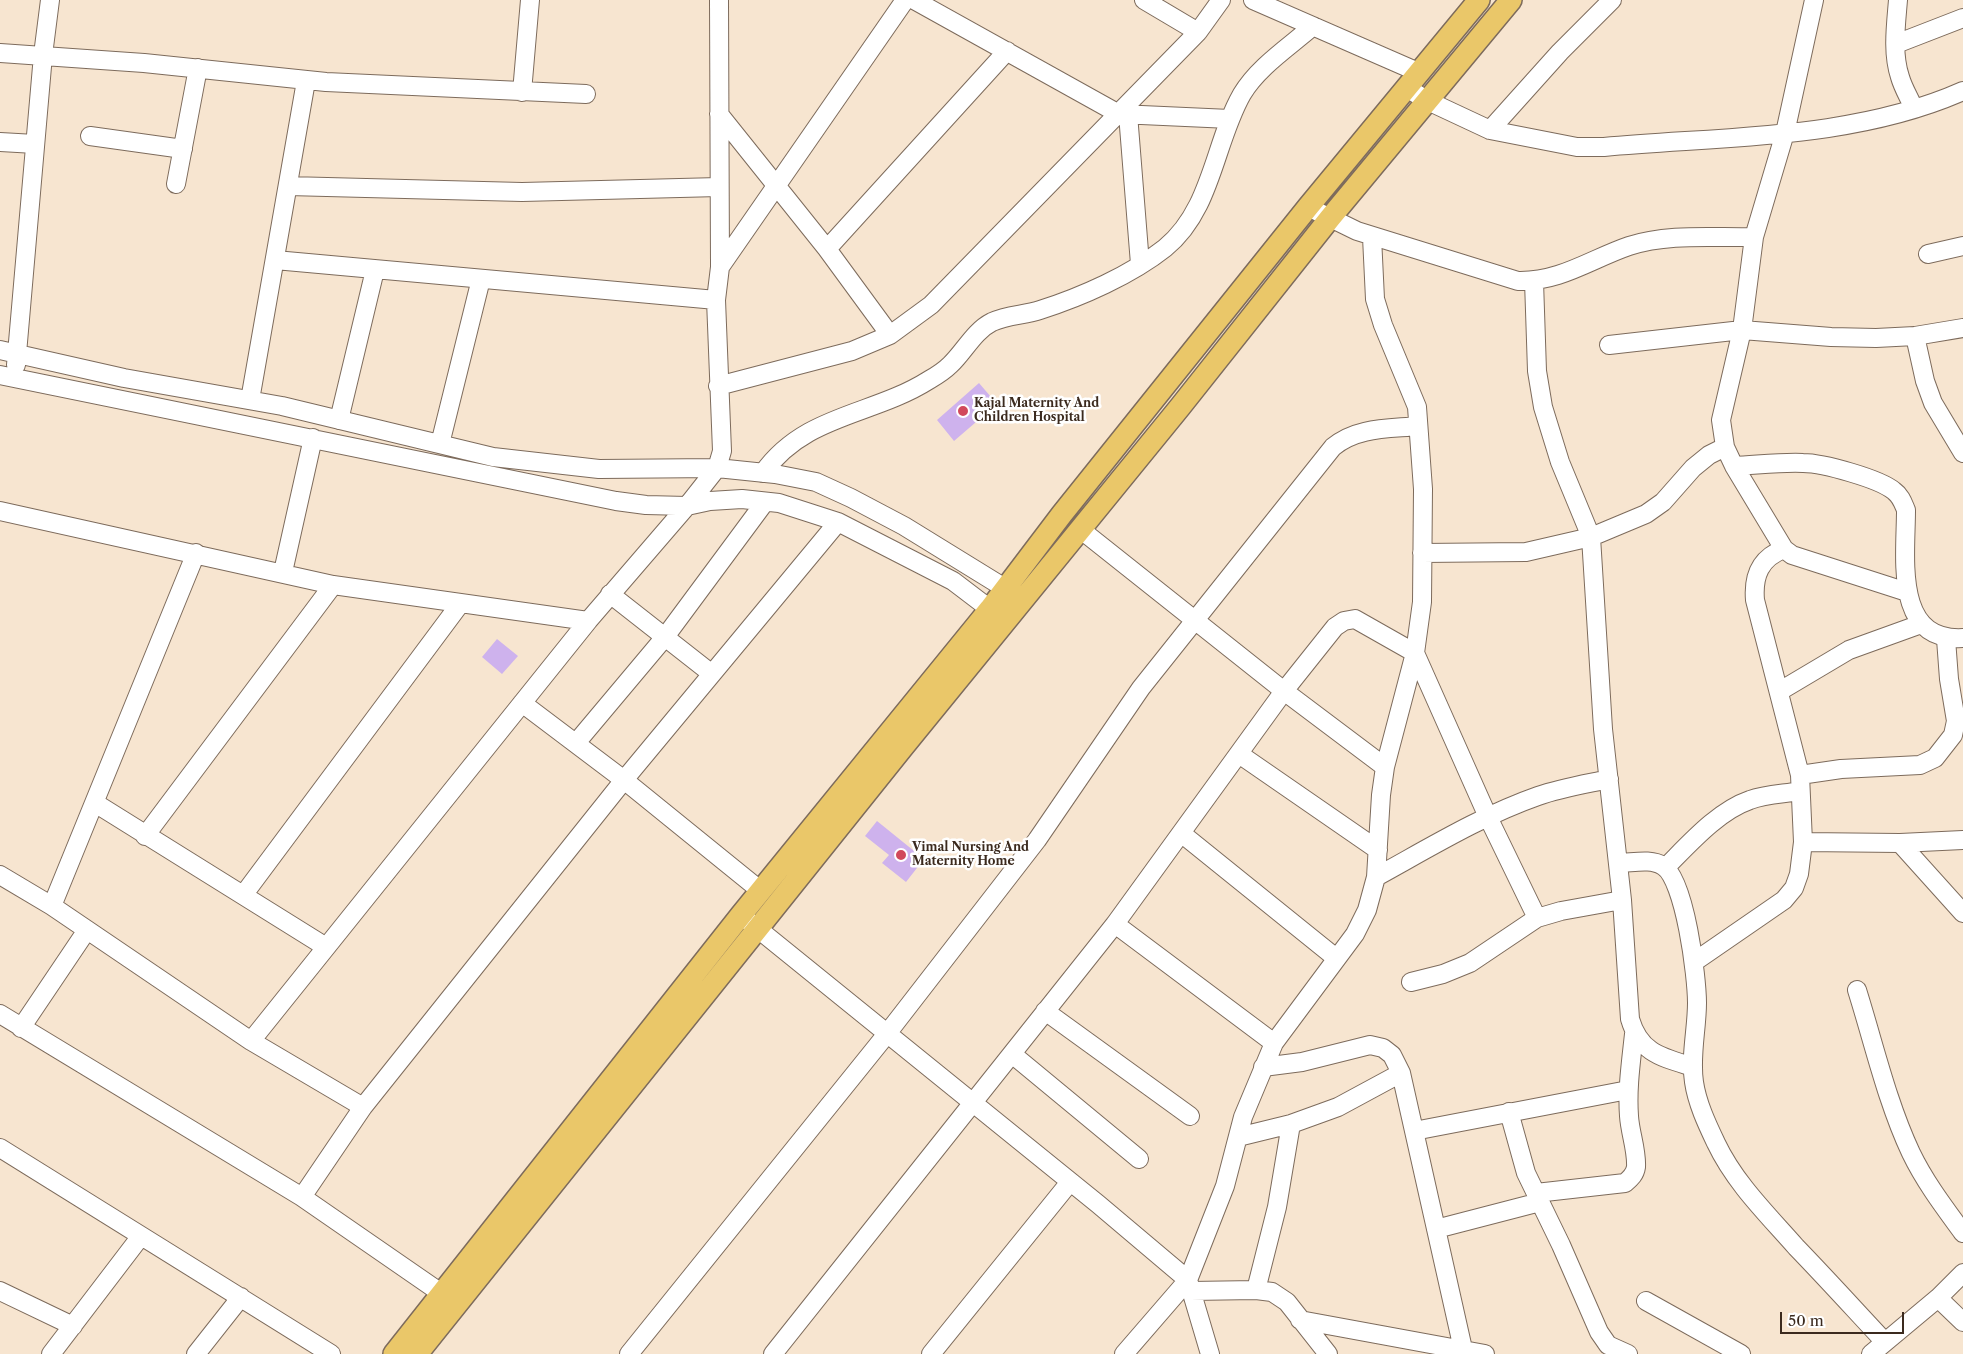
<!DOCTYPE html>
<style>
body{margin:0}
#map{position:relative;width:1963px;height:1354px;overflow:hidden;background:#f7e5d0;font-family:"Libre Caslon Text",serif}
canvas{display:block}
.scale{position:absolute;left:1780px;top:1312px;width:124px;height:22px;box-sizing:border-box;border:2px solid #3b2a1e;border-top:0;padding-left:6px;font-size:15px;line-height:18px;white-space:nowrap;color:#3b2a1e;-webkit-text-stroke:4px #fff;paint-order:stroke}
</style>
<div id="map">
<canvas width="1963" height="1354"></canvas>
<div class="scale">50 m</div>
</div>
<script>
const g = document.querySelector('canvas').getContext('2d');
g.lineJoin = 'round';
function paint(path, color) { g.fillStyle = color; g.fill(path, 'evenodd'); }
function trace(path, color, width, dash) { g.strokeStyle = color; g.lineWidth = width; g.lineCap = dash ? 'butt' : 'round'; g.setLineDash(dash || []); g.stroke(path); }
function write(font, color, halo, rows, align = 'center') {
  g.font = font + ' "Libre Caslon Text",serif'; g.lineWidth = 5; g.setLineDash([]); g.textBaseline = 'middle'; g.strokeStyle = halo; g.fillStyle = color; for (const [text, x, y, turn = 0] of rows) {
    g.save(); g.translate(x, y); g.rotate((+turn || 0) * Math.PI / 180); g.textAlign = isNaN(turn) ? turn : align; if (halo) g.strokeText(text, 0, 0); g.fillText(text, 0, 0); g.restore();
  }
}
paint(new Path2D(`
 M 979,383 L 997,404 L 954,441 L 937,420 Z
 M 497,639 L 518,656 L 502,674 L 482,657 Z
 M 877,821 L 924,859 L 906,882 L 882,863 L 889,855 L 865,836 Z`), '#ceb2ed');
const minor = new Path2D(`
 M 914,0 L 1119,114 L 1230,119
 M 1144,0 L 1198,32 L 1221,0
 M 1253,0 L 1418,72
 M 1814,0 L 1785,133 L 1754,237 L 1742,330 L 1721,420 L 1725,447 L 1734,466 L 1784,549 L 1792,555 L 1907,592
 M 1898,0 C 1896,25 1892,53 1900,77 C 1903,88 1910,99 1914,109
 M 1896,44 L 1963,18
 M 0,53 L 144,63 L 326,82 L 586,94
 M 1407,88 L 1428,101 L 1490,130 L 1577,147 L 1604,147 C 1722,136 1853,140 1963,91
 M 522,92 L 530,0
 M 719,114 L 827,249 L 890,335
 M 1128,114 L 1140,264
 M 1490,130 L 1560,52 L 1612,0
 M 90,136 L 183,149
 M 0,142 L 35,144
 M 176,184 L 198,68
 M 288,186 L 522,192 L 719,187
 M 1308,207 L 1357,231 L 1518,281 C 1560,282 1591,259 1629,246 C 1668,233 1714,238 1754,237
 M 827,249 L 1007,51
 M 1928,254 L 1963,246
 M 275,260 L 716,300
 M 720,267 L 905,0
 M 1534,281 L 1537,371 L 1543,407 L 1560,462 L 1591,537 L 1603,729 L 1622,900 L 1630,1019 C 1640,1053 1661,1057 1693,1067
 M 1915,336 L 1925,381 L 1933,403 L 1963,453
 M 1609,345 L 1742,330 L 1831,337 L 1876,338 L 1915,336 L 1963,328
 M 0,350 L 124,378 L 282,406 L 493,457 L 599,469 L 717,468 L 775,474 L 816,482 L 851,498 L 904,526 L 1016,595
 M 16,365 L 43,55 L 50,0
 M 0,375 L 616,501 L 646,505 L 687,506 L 710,501 L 742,499 L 779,503 L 838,522 L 953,581 L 999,616
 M 718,386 L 852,351 L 890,335 L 931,305 L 1198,32
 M 250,400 L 306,81
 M 339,420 L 375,270
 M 440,444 L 481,279
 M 1734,466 C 1757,465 1781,462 1803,463 C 1823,463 1880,479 1894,491 C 1901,496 1903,503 1906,510 C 1906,557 1893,642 1963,638
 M 763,473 C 805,414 872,416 929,380 C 936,376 944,371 950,365 C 964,352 974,331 992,322 C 1007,315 1025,315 1040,310 C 1081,297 1131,275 1165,248 C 1212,210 1214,143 1242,94 C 1258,67 1289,47 1313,26
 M 0,511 L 333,585 L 588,621
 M 1080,529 L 1284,691 L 1385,767
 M 1422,553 L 1526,552 L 1591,537 L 1646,514 L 1663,502 L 1693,468 L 1709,455 L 1725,447
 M 283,572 L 313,438
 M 610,594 L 712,674
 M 1780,691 L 1849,650 L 1921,624
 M 522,703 L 624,780 L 761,891
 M 576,743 L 665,637 L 765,502
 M 1239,754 L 1378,850
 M 1800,775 L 1841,769 L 1920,765 L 1935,758 L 1953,735 L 1956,721 L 1949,679 L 1946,639
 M 95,803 L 326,947
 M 1181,833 L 1336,958
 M 145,836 L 333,585
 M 1803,842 L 1900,843 L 1963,840
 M 1900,843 L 1963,913
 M 1619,863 C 1632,863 1651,858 1663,866 C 1685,879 1697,977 1697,1003 C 1697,1029 1690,1056 1694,1082 C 1697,1103 1707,1124 1716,1143 C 1735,1183 1767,1214 1796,1247 C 1826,1278 1855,1310 1884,1341
 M 1666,867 C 1690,843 1718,811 1750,800 C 1766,794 1784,794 1800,791
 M 0,875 L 52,906 L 251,1041 L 363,1107
 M 1376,877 C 1429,848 1481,816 1538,796 C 1561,788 1586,784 1609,779
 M 244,894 L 460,604
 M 52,906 L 196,553
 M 747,920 L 1098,1204 L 1188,1280 L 1210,1354
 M 1115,924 L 1274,1043
 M 1694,962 L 1784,900 L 1794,888 L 1799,874 L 1803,842 L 1800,775 L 1755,600 C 1753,576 1760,558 1784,549
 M 1411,982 L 1443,974 L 1470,963 L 1537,918 L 1561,911 L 1622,900
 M 1857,990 C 1874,1044 1887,1102 1911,1153 C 1925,1182 1944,1207 1963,1233
 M 1045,1011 L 1190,1116
 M 0,1014 L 302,1197 L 441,1293
 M 21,1028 L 87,930
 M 251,1041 L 588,621 L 687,506 L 717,468 L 722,451 L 716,300 L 720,267 L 719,0
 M 1012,1054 L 1139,1159
 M 1263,1067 L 1302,1062 L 1370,1045 L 1383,1048 L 1392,1055 L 1401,1073 L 1463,1349
 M 1509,1112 L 1526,1173 L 1561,1245 L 1599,1332 L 1608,1345 L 1628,1354
 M 1414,1131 L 1628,1090
 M 1238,1137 L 1291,1124 L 1338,1107 L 1401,1073
 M 0,1148 L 331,1354
 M 1536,1193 L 1625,1183 C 1631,1178 1635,1174 1636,1167 C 1637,1150 1630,1133 1629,1116 C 1627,1089 1631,1062 1634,1034
 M 302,1197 L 363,1107 L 624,780 L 838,522
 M 1436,1229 L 1540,1202
 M 1256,1290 L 1277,1207 L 1291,1124
 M 0,1291 L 73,1326
 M 1191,1291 L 1256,1290 L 1272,1292 L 1287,1302 L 1328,1354
 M 1938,1298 L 1963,1322
 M 1646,1301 L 1741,1354
 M 1300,1320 L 1485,1354
 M 51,1354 L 141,1236
 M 196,1354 L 241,1297
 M 629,1354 L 886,1035 L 1037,840 L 1141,688 L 1333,447 C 1357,427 1388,429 1418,426
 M 773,1354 L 1115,924 L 1284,691 L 1335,627 L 1344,621 L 1355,619 L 1415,653 L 1488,817 L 1537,918
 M 931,1354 L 1070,1182
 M 1124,1354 L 1188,1280 L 1225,1186 L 1243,1117 L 1274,1043 L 1355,934 L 1367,910 L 1376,877 L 1381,795 L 1385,767 L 1415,653 L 1422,602 L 1423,489 L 1417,407 L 1383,325 L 1375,299 L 1372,237
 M 1871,1354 L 1938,1298 L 1963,1273`);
const major = new Path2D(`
 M 394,1354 L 741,915 L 990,609 L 1062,514 L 1308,207 L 1479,0
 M 417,1354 L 903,747 L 1180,407 L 1330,218 L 1511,0`);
trace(minor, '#7d6b5c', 20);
trace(major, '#7d6b5c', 24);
trace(minor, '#fff', 18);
trace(major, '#eac769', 21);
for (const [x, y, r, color] of [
 [963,411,6,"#d1495b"],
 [901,855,6,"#d1495b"]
]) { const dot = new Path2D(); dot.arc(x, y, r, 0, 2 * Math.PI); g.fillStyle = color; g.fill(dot); trace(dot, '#fff', 2); }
write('bold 12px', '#3b2a1e', '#fff', [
 ["Kajal Maternity And",974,404],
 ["Children Hospital",974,418],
 ["Vimal Nursing And",912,848],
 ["Maternity Home",912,862]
], 'left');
</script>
